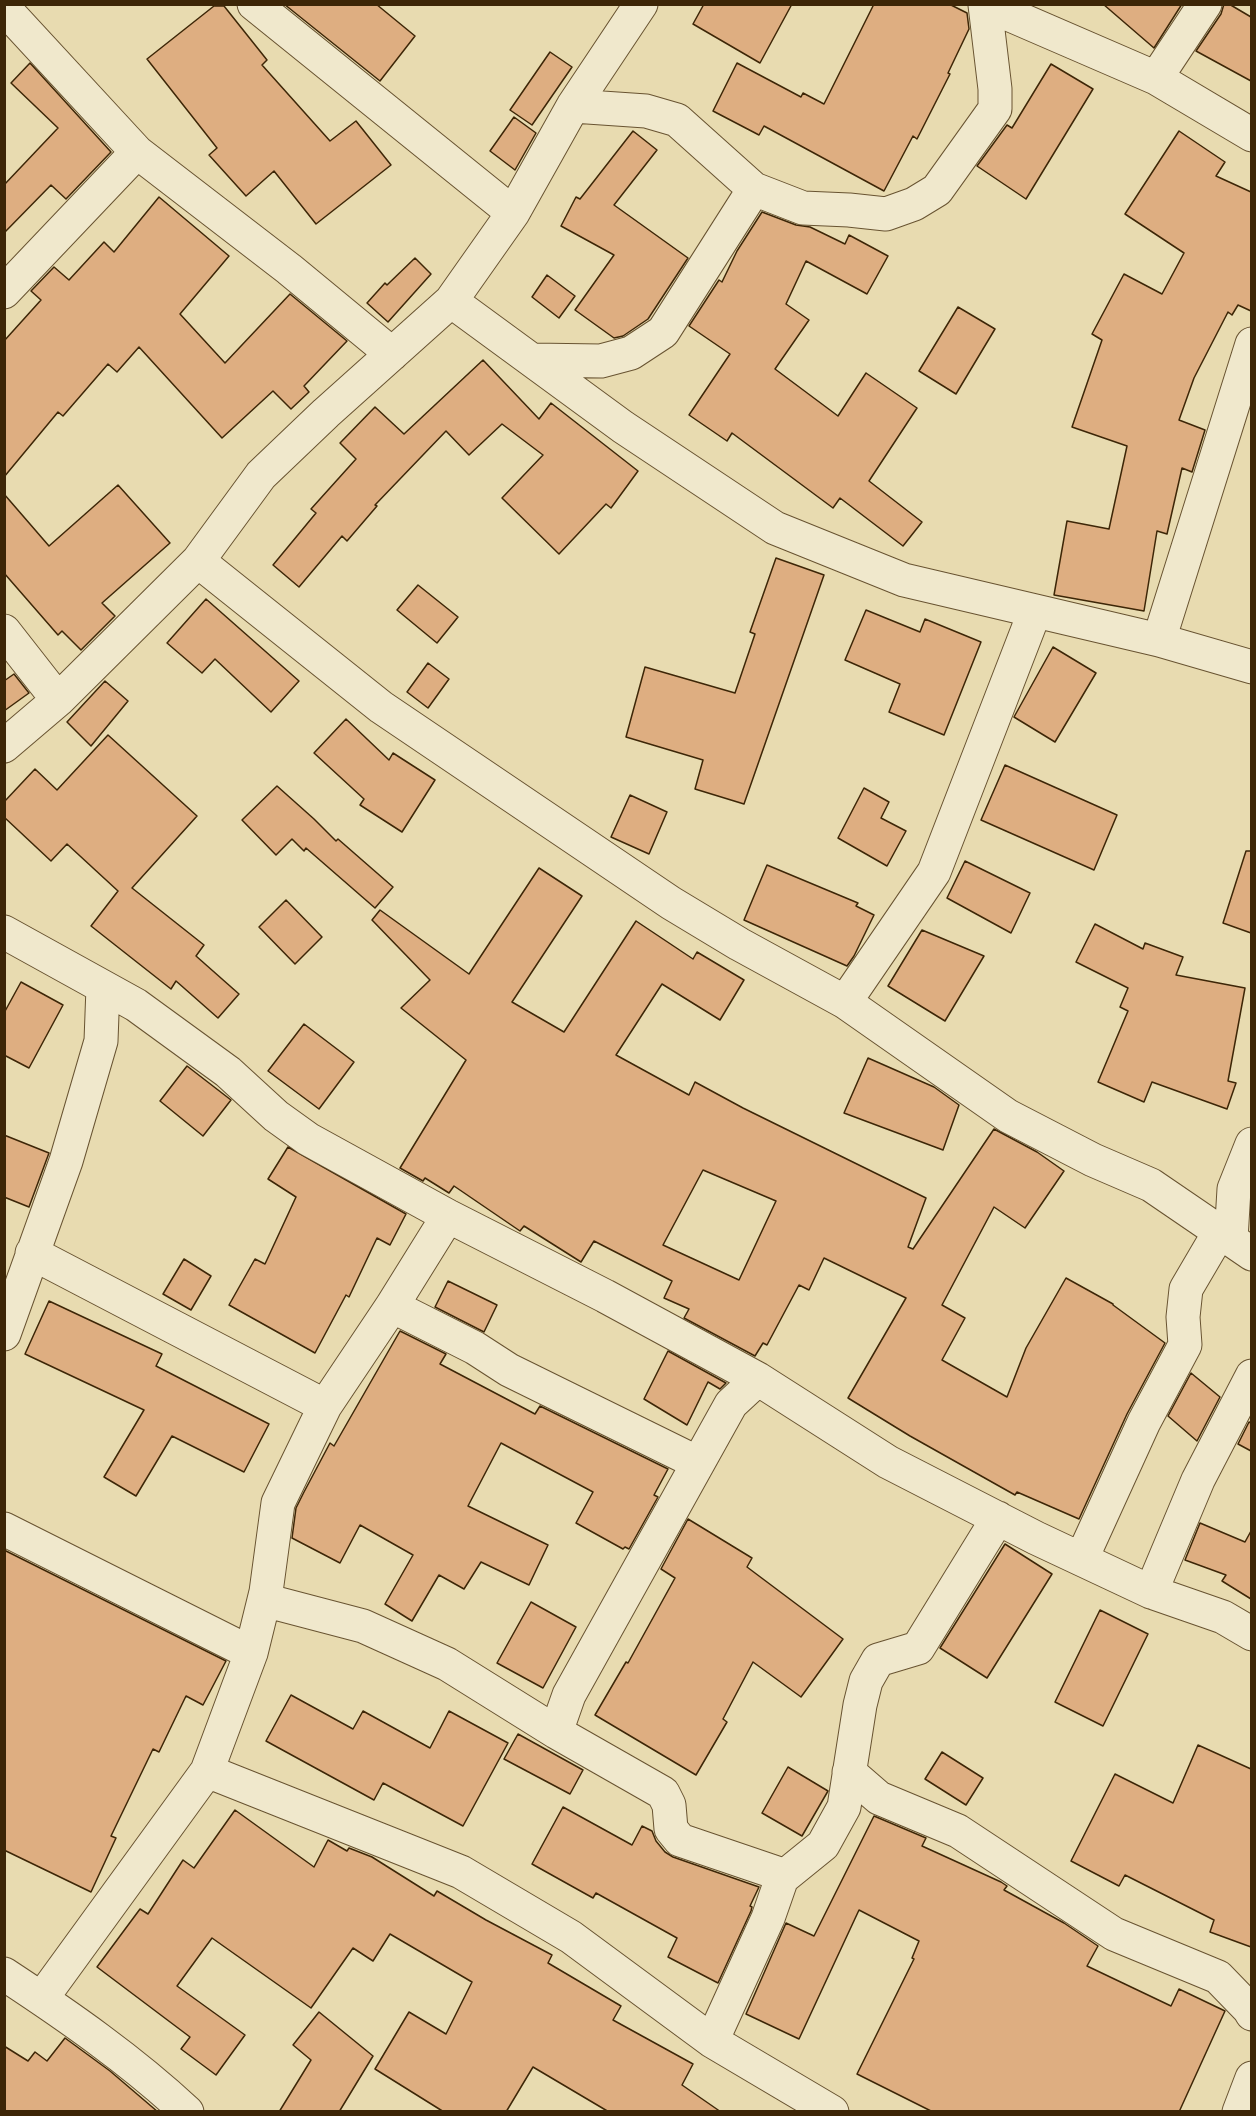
<!DOCTYPE html>
<style>
body{margin:0}
#map{position:relative;width:1256px;height:2116px;overflow:hidden;background:#e8dbb0;font-family:"Libre Bodoni",serif}
canvas{display:block}
.frame{position:absolute;inset:0;border:6px solid #3d2607;pointer-events:none}
</style>
<div id="map">
<canvas width="1256" height="2116"></canvas>
<div class="frame"></div>
</div>
<script>
const g = document.querySelector('canvas').getContext('2d');
g.lineJoin = 'round';
function paint(path, color) { g.fillStyle = color; g.fill(path, 'evenodd'); }
function trace(path, color, width, dash) { g.strokeStyle = color; g.lineWidth = width; g.lineCap = dash ? 'butt' : 'round'; g.setLineDash(dash || []); g.stroke(path); }
const building = new Path2D(`
 M 284,4 L 376,4 L 415,36 L 380,81 Z
 M 704,4 L 792,4 L 760,63 L 693,24 Z
 M 874,4 L 949,4 L 967,13 L 969,29 L 948,73 L 950,74 L 917,139 L 913,136 L 884,191 L 764,126 L 759,135 L 713,111 L 737,63 L 801,97 L 803,93 L 824,104 Z
 M 1103,4 L 1182,4 L 1154,48 Z
 M 1224,4 L 1229,4 L 1251,17 L 1251,81 L 1196,51 L 1221,14 Z
 M 214,6 L 224,6 L 267,60 L 262,65 L 330,141 L 356,121 L 391,165 L 316,224 L 274,171 L 246,196 L 209,155 L 217,148 L 147,59 Z
 M 550,52 L 572,67 L 532,125 L 510,110 Z
 M 30,63 L 111,152 L 66,199 L 51,185 L 4,233 L 4,185 L 58,128 L 11,83 Z
 M 1051,64 L 1093,89 L 1026,199 L 977,166 L 1007,125 L 1012,128 Z
 M 514,117 L 536,133 L 515,170 L 490,151 Z
 M 633,131 L 657,150 L 614,205 L 688,258 L 648,319 L 623,336 L 614,338 L 575,310 L 614,255 L 561,226 L 576,197 L 580,199 Z
 M 1179,131 L 1225,162 L 1216,176 L 1251,192 L 1251,311 L 1238,305 L 1232,315 L 1228,312 L 1194,378 L 1179,420 L 1205,430 L 1192,472 L 1182,468 L 1167,534 L 1157,531 L 1144,611 L 1054,595 L 1067,521 L 1109,529 L 1127,446 L 1072,427 L 1102,340 L 1092,334 L 1124,274 L 1162,294 L 1184,253 L 1125,214 Z
 M 159,197 L 229,256 L 180,314 L 225,363 L 290,294 L 347,341 L 304,386 L 309,392 L 291,409 L 273,391 L 222,438 L 139,347 L 117,372 L 108,364 L 63,416 L 58,412 L 4,477 L 4,341 L 41,300 L 31,291 L 54,267 L 69,280 L 104,242 L 114,252 Z
 M 762,212 L 796,225 L 810,227 L 845,244 L 849,235 L 888,256 L 867,294 L 806,261 L 786,304 L 809,320 L 775,369 L 838,416 L 866,373 L 917,408 L 869,481 L 922,522 L 903,546 L 840,498 L 833,508 L 732,433 L 727,441 L 689,415 L 730,354 L 689,326 L 719,280 L 722,282 L 737,251 Z
 M 415,258 L 431,274 L 388,322 L 367,303 L 385,283 L 387,285 Z
 M 547,275 L 575,296 L 559,318 L 532,297 Z
 M 958,307 L 995,329 L 956,394 L 919,371 Z
 M 483,360 L 539,419 L 551,403 L 638,471 L 611,508 L 606,504 L 559,554 L 502,498 L 543,455 L 502,424 L 469,455 L 446,431 L 375,505 L 377,506 L 347,541 L 342,536 L 299,587 L 273,565 L 316,513 L 311,509 L 356,459 L 340,443 L 375,407 L 404,434 Z
 M 118,485 L 170,543 L 102,603 L 115,616 L 81,650 L 62,631 L 58,635 L 4,573 L 4,494 L 49,546 Z
 M 776,558 L 824,575 L 744,804 L 695,789 L 703,760 L 626,737 L 645,667 L 735,693 L 755,634 L 750,632 Z
 M 418,585 L 458,617 L 437,643 L 397,610 Z
 M 206,599 L 299,681 L 271,712 L 215,659 L 202,673 L 167,643 Z
 M 866,610 L 920,632 L 925,619 L 981,642 L 944,735 L 889,712 L 900,684 L 845,660 Z
 M 1053,647 L 1096,673 L 1055,742 L 1014,717 Z
 M 428,663 L 449,679 L 428,708 L 407,692 Z
 M 14,674 L 29,693 L 4,711 L 4,681 Z
 M 105,681 L 128,701 L 91,746 L 67,722 Z
 M 346,719 L 389,760 L 393,753 L 435,780 L 402,832 L 360,805 L 364,799 L 314,753 Z
 M 108,735 L 197,816 L 132,888 L 204,945 L 196,956 L 239,994 L 218,1018 L 176,981 L 171,989 L 91,926 L 118,891 L 67,844 L 51,861 L 4,817 L 4,802 L 35,769 L 57,790 Z
 M 1005,765 L 1117,815 L 1094,870 L 981,820 Z
 M 277,786 L 314,819 L 336,841 L 338,839 L 393,887 L 375,908 L 306,848 L 304,851 L 292,839 L 276,855 L 242,820 Z
 M 864,788 L 889,802 L 881,818 L 906,831 L 887,866 L 838,838 Z
 M 630,795 L 667,812 L 649,854 L 611,837 Z
 M 1246,851 L 1251,851 L 1251,933 L 1223,923 Z
 M 965,861 L 1030,893 L 1011,933 L 947,898 Z
 M 767,865 L 858,903 L 856,906 L 874,915 L 854,956 L 847,966 L 744,920 Z
 M 539,868 L 582,896 L 512,1002 L 564,1032 L 636,921 L 693,959 L 697,952 L 744,980 L 720,1020 L 662,984 L 616,1055 L 689,1095 L 695,1082 L 743,1108 L 926,1198 L 908,1247 L 913,1249 L 994,1129 L 1037,1152 L 1064,1171 L 1025,1228 L 994,1207 L 942,1305 L 965,1318 L 942,1360 L 1007,1397 L 1026,1348 L 1066,1278 L 1113,1304 L 1113,1305 L 1165,1343 L 1127,1414 L 1079,1519 L 1017,1492 L 1015,1495 L 910,1436 L 848,1398 L 906,1298 L 824,1258 L 809,1290 L 799,1285 L 767,1345 L 763,1343 L 755,1356 L 684,1318 L 689,1309 L 664,1298 L 672,1281 L 594,1241 L 581,1262 L 524,1226 L 520,1231 L 454,1186 L 449,1193 L 425,1178 L 423,1181 L 400,1168 L 466,1060 L 401,1008 L 430,980 L 372,920 L 380,910 L 469,974 ZM 703,1170 L 776,1201 L 739,1280 L 663,1245 Z
 M 286,900 L 322,937 L 295,964 L 259,927 Z
 M 1095,924 L 1143,949 L 1145,943 L 1183,957 L 1176,975 L 1245,988 L 1228,1081 L 1236,1083 L 1227,1109 L 1152,1082 L 1144,1102 L 1098,1082 L 1128,1011 L 1120,1007 L 1128,988 L 1076,962 Z
 M 922,930 L 984,956 L 945,1021 L 888,986 Z
 M 21,982 L 63,1005 L 29,1068 L 4,1055 L 4,1013 Z
 M 304,1024 L 354,1062 L 319,1109 L 268,1071 Z
 M 868,1058 L 934,1087 L 959,1105 L 943,1150 L 844,1113 Z
 M 187,1066 L 231,1100 L 203,1136 L 160,1101 Z
 M 4,1135 L 49,1153 L 29,1207 L 4,1197 Z
 M 288,1147 L 406,1214 L 390,1245 L 377,1238 L 349,1297 L 346,1295 L 315,1353 L 229,1305 L 255,1259 L 265,1264 L 296,1197 L 268,1179 Z
 M 184,1259 L 211,1276 L 191,1310 L 163,1294 Z
 M 448,1281 L 497,1305 L 484,1332 L 435,1307 Z
 M 49,1301 L 162,1354 L 156,1366 L 269,1424 L 244,1472 L 172,1436 L 136,1496 L 104,1477 L 144,1410 L 25,1354 Z
 M 400,1331 L 446,1354 L 440,1364 L 535,1414 L 540,1406 L 668,1469 L 654,1495 L 658,1497 L 629,1549 L 625,1547 L 623,1549 L 576,1523 L 593,1492 L 501,1443 L 468,1506 L 548,1545 L 529,1585 L 481,1562 L 464,1589 L 439,1575 L 412,1621 L 385,1604 L 413,1555 L 360,1525 L 340,1563 L 292,1538 L 296,1508 L 304,1492 L 330,1443 L 334,1446 Z
 M 668,1351 L 726,1383 L 720,1389 L 708,1382 L 687,1425 L 644,1399 Z
 M 1191,1373 L 1220,1397 L 1197,1441 L 1168,1416 Z
 M 1249,1422 L 1251,1423 L 1251,1451 L 1238,1444 Z
 M 688,1519 L 752,1558 L 747,1567 L 843,1639 L 801,1697 L 753,1662 L 723,1719 L 727,1722 L 696,1775 L 595,1715 L 626,1662 L 628,1663 L 675,1578 L 661,1569 Z
 M 1200,1523 L 1245,1542 L 1251,1531 L 1251,1599 L 1222,1581 L 1226,1575 L 1185,1560 Z
 M 1005,1544 L 1052,1574 L 987,1678 L 940,1648 Z
 M 4,1550 L 226,1661 L 203,1705 L 186,1696 L 159,1752 L 153,1749 L 111,1836 L 116,1838 L 91,1892 L 4,1850 Z
 M 531,1602 L 576,1627 L 543,1688 L 497,1663 Z
 M 1100,1610 L 1148,1634 L 1103,1726 L 1055,1702 Z
 M 291,1695 L 353,1729 L 363,1711 L 430,1748 L 449,1711 L 508,1743 L 463,1826 L 383,1783 L 374,1800 L 266,1741 Z
 M 518,1734 L 583,1770 L 570,1794 L 504,1759 Z
 M 1198,1745 L 1251,1769 L 1251,1947 L 1210,1932 L 1214,1920 L 1125,1875 L 1119,1886 L 1071,1861 L 1115,1774 L 1173,1803 Z
 M 942,1752 L 983,1778 L 966,1805 L 925,1779 Z
 M 788,1767 L 828,1791 L 802,1836 L 762,1813 Z
 M 563,1807 L 632,1845 L 642,1826 L 652,1831 L 656,1841 L 665,1852 L 673,1857 L 759,1887 L 750,1906 L 752,1907 L 751,1911 L 718,1983 L 668,1957 L 677,1938 L 596,1893 L 593,1898 L 532,1864 Z
 M 235,1810 L 314,1867 L 328,1840 L 347,1851 L 349,1848 L 372,1857 L 434,1896 L 437,1891 L 486,1920 L 552,1955 L 548,1963 L 621,2006 L 613,2020 L 693,2064 L 682,2085 L 721,2112 L 609,2112 L 533,2067 L 506,2112 L 444,2112 L 375,2069 L 409,2012 L 446,2034 L 472,1982 L 390,1934 L 373,1961 L 353,1948 L 311,2008 L 212,1938 L 177,1986 L 245,2035 L 216,2075 L 181,2049 L 190,2037 L 97,1967 L 140,1909 L 148,1914 L 183,1860 L 194,1868 Z
 M 874,1816 L 926,1838 L 922,1846 L 1001,1882 L 1007,1886 L 1004,1890 L 1064,1923 L 1098,1946 L 1087,1966 L 1171,2006 L 1179,1989 L 1225,2011 L 1179,2112 L 933,2112 L 857,2074 L 914,1959 L 912,1958 L 919,1941 L 859,1910 L 799,2039 L 746,2014 L 786,1923 L 814,1936 Z
 M 319,2012 L 373,2056 L 339,2112 L 279,2112 L 311,2060 L 293,2045 Z
 M 65,2038 L 110,2071 L 158,2112 L 4,2112 L 4,2046 L 28,2061 L 35,2052 L 47,2061 Z`);
paint(building, '#deae81');
trace(building, '#3d2607', 1.5);
const minor = new Path2D(`
 M 254,4 L 513,213
 M 985,4 L 1156,78 L 1252,135
 M 4,8 L 137,152 L 289,269 L 392,354
 M 1156,78 L 1205,4
 M 573,106 L 646,111 L 677,120 L 754,189 L 803,208 L 849,210 L 886,214 L 914,204 L 937,190 L 995,109 L 995,89 L 985,5
 M 4,292 L 137,152
 M 451,301 L 623,427 L 775,528 L 904,580 L 1159,640 L 1252,667
 M 532,360 L 601,361 L 631,353 L 663,332 L 754,189
 M 198,561 L 381,707 L 671,903 L 739,944 L 845,1002 L 1008,1116 L 1093,1160 L 1151,1185 L 1252,1254
 M 4,631 L 58,700
 M 1159,640 L 1252,344
 M 4,746 L 58,700 L 198,561 L 261,475 L 326,413 L 451,301 L 513,213 L 573,106 L 641,4
 M 4,932 L 136,1005 L 228,1072 L 276,1116 L 308,1139 L 448,1216 L 605,1296 L 758,1379 L 888,1462 L 1036,1538 L 1151,1592 L 1223,1617 L 1252,1634
 M 845,1002 L 934,872 L 1035,611
 M 1231,1239 L 1234,1189 L 1252,1144
 M 32,1253 L 325,1406
 M 392,1306 L 475,1348 L 509,1370 L 698,1463
 M 4,1334 L 66,1161 L 101,1041 L 103,987
 M 4,1529 L 251,1653
 M 1082,1558 L 1144,1422 L 1185,1345 L 1183,1317 L 1186,1289 L 1220,1231
 M 1151,1592 L 1198,1480 L 1252,1376
 M 264,1600 L 363,1626 L 447,1664 L 556,1732 L 663,1793 L 669,1805 L 671,1829 L 680,1840 L 783,1875
 M 556,1732 L 569,1695 L 731,1404 L 758,1379
 M 207,1771 L 461,1872 L 571,1937 L 712,2041 L 832,2112
 M 849,1772 L 879,1798 L 958,1831 L 1114,1934 L 1218,1977 L 1249,2009 L 1252,2014
 M 4,1974 C 68,2016 131,2060 187,2112
 M 42,1998 L 207,1771 L 251,1653 L 266,1592 L 278,1503 L 325,1406 L 392,1306 L 448,1216
 M 712,2041 L 768,1918 L 783,1875 L 786,1875 L 823,1845 L 844,1807 L 860,1705 L 866,1681 L 878,1660 L 918,1648 L 998,1518
 M 1239,2112 L 1252,2078`);
trace(minor, '#685331', 35);
trace(minor, '#f0e8cc', 33);
</script>
